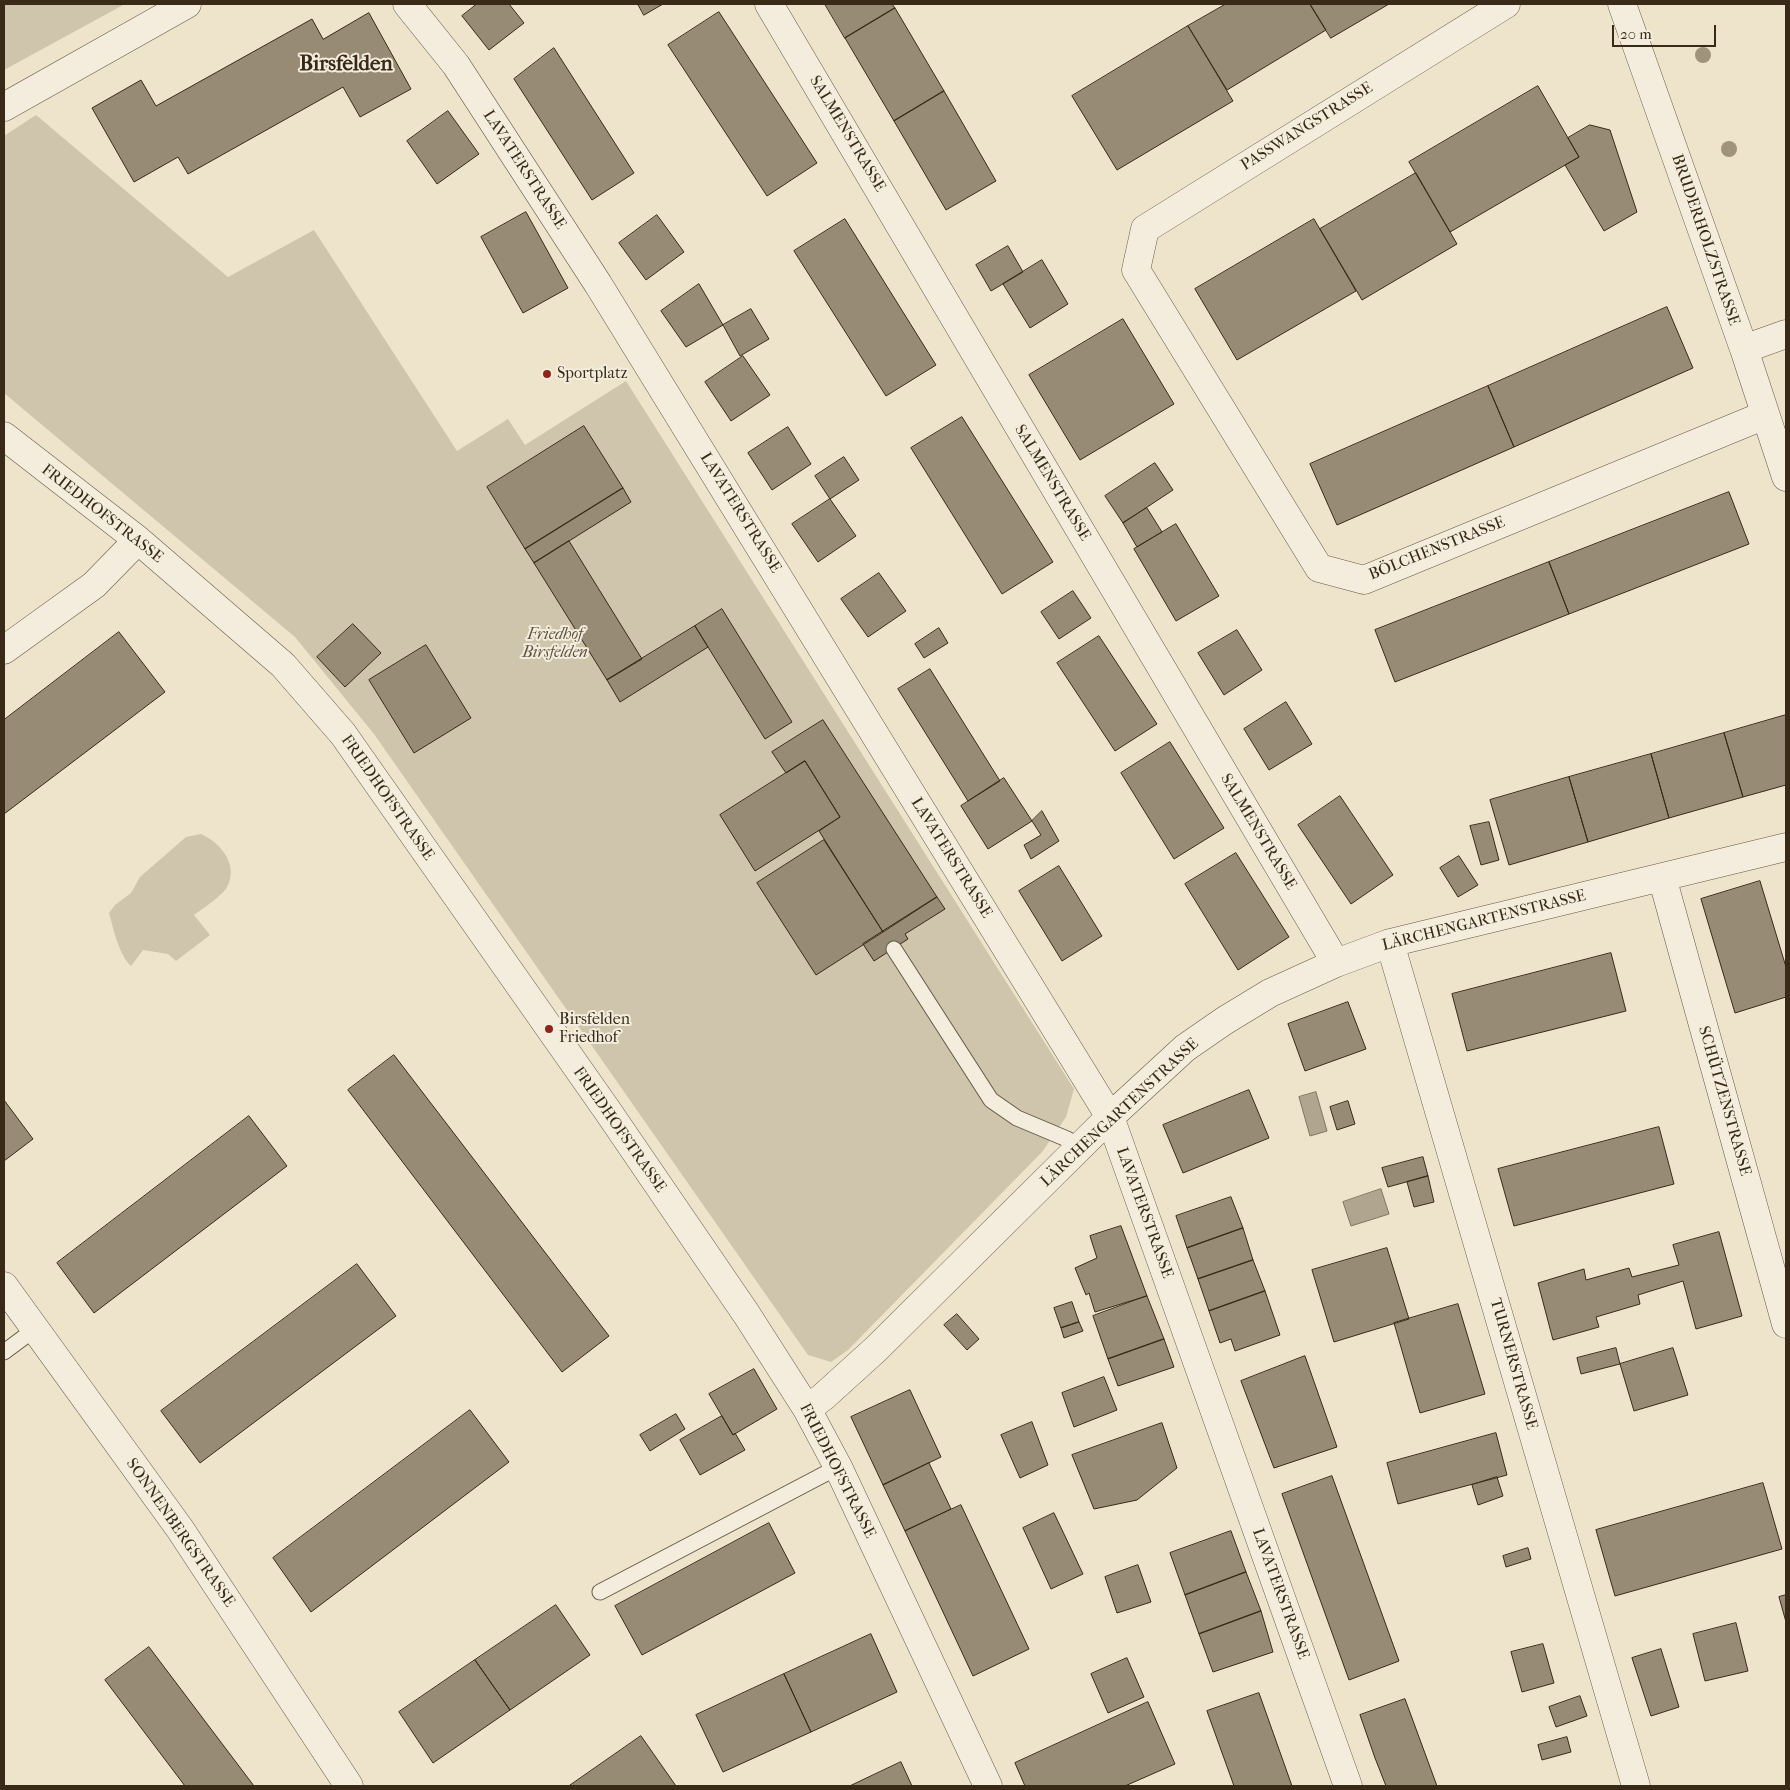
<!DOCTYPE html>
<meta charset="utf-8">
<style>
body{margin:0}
#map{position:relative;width:1790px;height:1790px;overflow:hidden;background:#eee4cb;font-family:"IM FELL French Canon",serif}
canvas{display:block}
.frame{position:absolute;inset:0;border:5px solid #382a17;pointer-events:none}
.scale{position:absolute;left:1612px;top:25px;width:104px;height:22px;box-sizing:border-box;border:2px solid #382a17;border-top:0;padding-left:6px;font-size:15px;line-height:18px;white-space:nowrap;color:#382a17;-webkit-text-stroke:4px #f4eddd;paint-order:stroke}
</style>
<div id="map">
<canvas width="1790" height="1790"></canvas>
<div class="frame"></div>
<div class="scale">20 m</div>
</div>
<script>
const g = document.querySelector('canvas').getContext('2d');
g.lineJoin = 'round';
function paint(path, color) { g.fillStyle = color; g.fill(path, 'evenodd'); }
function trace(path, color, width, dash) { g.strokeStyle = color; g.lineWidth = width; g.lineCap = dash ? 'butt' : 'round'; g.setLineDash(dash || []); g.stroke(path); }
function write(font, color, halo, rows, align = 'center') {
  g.font = font + ' "IM FELL French Canon",serif'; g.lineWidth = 4; g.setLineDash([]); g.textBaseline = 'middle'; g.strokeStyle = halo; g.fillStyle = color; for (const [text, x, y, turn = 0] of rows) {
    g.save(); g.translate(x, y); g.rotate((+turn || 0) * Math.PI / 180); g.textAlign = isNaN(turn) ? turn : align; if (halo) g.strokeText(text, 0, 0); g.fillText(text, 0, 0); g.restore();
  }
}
paint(new Path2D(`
 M 4,4 L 125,4 L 4,70 Z
 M 36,115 L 228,277 L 314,230 L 457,451 L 508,419 L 525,445 L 626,381 L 1074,1089 L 1066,1117 L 1042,1152 L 848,1350 L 831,1362 L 808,1355 L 374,734 L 295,637 L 4,393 L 4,136 Z
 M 201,834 C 221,843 239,865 227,887 C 222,896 202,909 194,915 L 210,935 L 176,961 L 168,954 L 143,950 L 131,966 C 118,953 114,930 109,913 L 115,905 L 131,893 L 140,877 L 186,837 Z`), '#cfc4ac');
const water = new Path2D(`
 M 1316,1092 L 1327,1131 L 1310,1136 L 1299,1097 Z
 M 1381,1189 L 1389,1214 L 1351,1226 L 1343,1202 Z`);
paint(water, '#b0a58e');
trace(water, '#80745e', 1);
const building = new Path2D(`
 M 477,4 L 509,4 L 524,23 L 489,50 L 462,16 Z
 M 638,4 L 663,4 L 644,15 Z
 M 825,4 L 892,4 L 895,8 L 845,38 Z
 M 1226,4 L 1310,4 L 1326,30 L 1227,90 L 1188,26 Z
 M 1310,4 L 1389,4 L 1331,38 Z
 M 895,8 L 944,91 L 894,121 L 845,38 Z
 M 719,12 L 817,163 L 767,196 L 668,45 Z
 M 369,13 L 411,89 L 360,117 L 343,87 L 188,174 L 178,157 L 134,182 L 92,108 L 141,80 L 156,106 L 312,19 L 323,39 Z
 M 1188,26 L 1233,101 L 1117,170 L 1072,96 Z
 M 554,48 L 634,173 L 592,200 L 514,79 Z
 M 1538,86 L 1579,157 L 1450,232 L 1409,162 Z
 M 944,91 L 996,181 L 946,210 L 894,121 Z
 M 448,111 L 479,154 L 437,184 L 407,141 Z
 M 1590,125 L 1610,130 L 1637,212 L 1604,231 L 1565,165 L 1579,157 L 1568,138 Z
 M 1416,173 L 1457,244 L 1362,300 L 1320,229 Z
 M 526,212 L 568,288 L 523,313 L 481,237 Z
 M 657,215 L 684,252 L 646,280 L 619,243 Z
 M 845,219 L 936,365 L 886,396 L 794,251 Z
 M 1314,219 L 1356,291 L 1237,360 L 1195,289 Z
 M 1008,246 L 1023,272 L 991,291 L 976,265 Z
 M 1042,260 L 1068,304 L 1030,328 L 1003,284 Z
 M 699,284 L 723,325 L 686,347 L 661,311 Z
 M 1667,307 L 1693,368 L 1514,447 L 1488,386 Z
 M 751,309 L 769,339 L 740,356 L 723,325 Z
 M 1123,319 L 1174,404 L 1080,460 L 1029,375 Z
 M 743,356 L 770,395 L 731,421 L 705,382 Z
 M 1488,386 L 1514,447 L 1337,525 L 1310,464 Z
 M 962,417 L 1053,562 L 1002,594 L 911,448 Z
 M 584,426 L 623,488 L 525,549 L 487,487 Z
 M 788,427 L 811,464 L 772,490 L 748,453 Z
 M 844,457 L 859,480 L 830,499 L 815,476 Z
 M 1155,463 L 1173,490 L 1123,523 L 1105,496 Z
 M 623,488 L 631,502 L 534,563 L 525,549 Z
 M 1729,492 L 1749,544 L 1569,614 L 1549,562 Z
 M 830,499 L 856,536 L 818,562 L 792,524 Z
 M 1147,508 L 1162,532 L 1137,547 L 1123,523 Z
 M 1176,524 L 1219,596 L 1176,621 L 1134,549 Z
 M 569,541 L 642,659 L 607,680 L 534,563 Z
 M 1549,562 L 1569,614 L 1395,682 L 1375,630 Z
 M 879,573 L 906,611 L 868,637 L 841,599 Z
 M 1073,591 L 1091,618 L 1059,639 L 1041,612 Z
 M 722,609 L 792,722 L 765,739 L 695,626 Z
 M 353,624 L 381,653 L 345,687 L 317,657 Z
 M 695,626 L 708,647 L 620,702 L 607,680 Z
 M 939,628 L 948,643 L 924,658 L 915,644 Z
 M 1237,630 L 1262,670 L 1224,695 L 1198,653 Z
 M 119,632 L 165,692 L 4,814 L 4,720 Z
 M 1099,636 L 1157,724 L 1115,751 L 1057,663 Z
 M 426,645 L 471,718 L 414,753 L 369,680 Z
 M 930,669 L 1000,781 L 968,801 L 898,689 Z
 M 1286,702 L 1312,744 L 1269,770 L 1244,729 Z
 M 1786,715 L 1786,785 L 1743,797 L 1724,733 Z
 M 823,720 L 937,897 L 883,932 L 819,831 L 840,817 L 805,761 L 786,773 L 772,752 Z
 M 1724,733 L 1743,797 L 1669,818 L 1651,754 Z
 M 1170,742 L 1224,828 L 1174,859 L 1121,773 Z
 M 1651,754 L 1669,818 L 1588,842 L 1569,777 Z
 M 805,761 L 840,817 L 755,871 L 720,815 Z
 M 1569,777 L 1588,842 L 1509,865 L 1490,800 Z
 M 1004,778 L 1032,821 L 988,849 L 961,806 Z
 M 1340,796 L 1393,875 L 1351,904 L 1298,825 Z
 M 1042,811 L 1059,841 L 1031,859 L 1024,845 L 1041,835 L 1032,821 Z
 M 1489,822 L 1499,860 L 1481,865 L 1470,826 Z
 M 824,840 L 883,932 L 816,975 L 757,883 Z
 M 1236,853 L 1289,937 L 1238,970 L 1185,884 Z
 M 1459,856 L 1478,885 L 1458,897 L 1440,868 Z
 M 1059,866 L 1102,936 L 1062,961 L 1019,891 Z
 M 1760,881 L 1786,967 L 1786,997 L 1735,1013 L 1701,899 Z
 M 937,897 L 945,909 L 905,934 L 908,939 L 874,961 L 863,944 Z
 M 1611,953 L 1626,1011 L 1467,1051 L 1452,994 Z
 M 1348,1002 L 1366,1049 L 1305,1071 L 1288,1024 Z
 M 394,1055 L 609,1336 L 562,1372 L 348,1090 Z
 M 1249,1090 L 1269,1138 L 1183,1173 L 1163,1125 Z
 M 4,1100 L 33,1139 L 4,1161 Z
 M 1348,1101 L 1355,1124 L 1337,1130 L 1330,1107 Z
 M 249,1116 L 287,1166 L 94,1313 L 57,1263 Z
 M 1659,1127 L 1674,1184 L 1514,1226 L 1498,1169 Z
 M 1423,1157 L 1428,1176 L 1388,1187 L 1382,1168 Z
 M 1428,1176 L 1434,1202 L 1414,1207 L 1407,1182 Z
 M 1231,1197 L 1243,1228 L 1187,1248 L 1176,1216 Z
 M 1121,1226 L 1147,1296 L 1095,1312 L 1089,1293 L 1086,1295 L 1075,1268 L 1097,1258 L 1090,1236 Z
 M 1243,1228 L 1253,1260 L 1198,1279 L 1187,1248 Z
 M 1719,1232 L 1742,1316 L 1696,1329 L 1683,1281 L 1638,1295 L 1640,1304 L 1596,1317 L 1599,1327 L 1553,1340 L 1538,1283 L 1584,1269 L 1586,1280 L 1629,1268 L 1632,1277 L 1679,1265 L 1673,1245 Z
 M 1387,1248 L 1409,1319 L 1334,1342 L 1312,1270 Z
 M 1253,1260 L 1265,1291 L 1209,1311 L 1198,1279 Z
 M 357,1264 L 396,1316 L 200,1463 L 161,1411 Z
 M 1265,1291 L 1280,1335 L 1235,1351 L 1231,1339 L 1220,1343 L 1209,1311 Z
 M 1147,1296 L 1164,1339 L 1108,1359 L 1093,1316 Z
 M 1072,1302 L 1079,1322 L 1061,1328 L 1054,1308 Z
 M 1458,1304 L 1485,1394 L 1420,1413 L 1394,1323 Z
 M 957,1314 L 979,1339 L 967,1350 L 944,1325 Z
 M 1079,1322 L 1083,1331 L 1064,1338 L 1061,1328 Z
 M 1164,1339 L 1174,1367 L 1118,1386 L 1108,1359 Z
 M 1616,1348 L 1620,1364 L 1581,1374 L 1577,1358 Z
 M 1673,1348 L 1688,1395 L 1634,1411 L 1620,1364 Z
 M 1305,1356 L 1337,1447 L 1274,1468 L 1241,1381 Z
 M 754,1369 L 777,1409 L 733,1435 L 709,1394 Z
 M 1104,1377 L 1117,1410 L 1074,1427 L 1062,1393 Z
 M 910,1390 L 941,1457 L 883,1485 L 851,1417 Z
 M 470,1410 L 509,1462 L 311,1612 L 273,1558 Z
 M 676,1414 L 685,1429 L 650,1451 L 640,1435 Z
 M 722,1416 L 733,1435 L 735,1433 L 745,1450 L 700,1475 L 680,1440 Z
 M 1032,1422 L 1048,1465 L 1020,1478 L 1001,1435 Z
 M 1162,1423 L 1177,1468 L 1137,1500 L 1094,1509 L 1072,1455 Z
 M 1496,1433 L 1507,1475 L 1398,1504 L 1387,1463 Z
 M 929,1463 L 951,1509 L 905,1531 L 883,1485 Z
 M 1332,1476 L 1399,1661 L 1349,1680 L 1282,1494 Z
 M 1497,1477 L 1503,1496 L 1478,1505 L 1472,1485 Z
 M 1763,1483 L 1782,1549 L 1615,1596 L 1596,1530 Z
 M 961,1505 L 1029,1649 L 973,1676 L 905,1531 Z
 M 1054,1513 L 1083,1574 L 1051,1589 L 1023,1528 Z
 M 769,1523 L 795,1573 L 642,1655 L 615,1606 Z
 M 1231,1531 L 1246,1572 L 1185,1595 L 1170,1553 Z
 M 1528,1548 L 1531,1559 L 1506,1567 L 1503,1556 Z
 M 1138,1565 L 1151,1602 L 1117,1613 L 1105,1577 Z
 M 1246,1572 L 1261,1611 L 1199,1634 L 1185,1595 Z
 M 1786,1595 L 1786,1622 L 1779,1597 Z
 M 556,1605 L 590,1655 L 510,1710 L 475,1660 Z
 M 1261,1611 L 1273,1652 L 1213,1672 L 1199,1634 Z
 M 1736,1623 L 1748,1671 L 1705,1681 L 1693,1634 Z
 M 871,1634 L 897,1692 L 811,1732 L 784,1674 Z
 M 1543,1644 L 1554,1683 L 1522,1692 L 1511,1652 Z
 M 149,1647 L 254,1786 L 185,1786 L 105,1680 Z
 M 1661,1649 L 1679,1707 L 1651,1716 L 1632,1658 Z
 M 1127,1658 L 1144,1697 L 1108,1713 L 1091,1674 Z
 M 475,1660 L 510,1710 L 433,1763 L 399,1712 Z
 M 784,1674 L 811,1732 L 723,1772 L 696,1715 Z
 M 1259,1693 L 1292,1786 L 1234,1786 L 1207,1711 Z
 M 1580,1696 L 1587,1716 L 1556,1727 L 1549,1707 Z
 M 1405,1699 L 1437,1786 L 1386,1786 L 1375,1758 L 1360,1715 Z
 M 1148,1702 L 1175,1764 L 1125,1786 L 1025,1786 L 1015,1763 Z
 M 641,1736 L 676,1786 L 569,1786 Z
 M 1567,1737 L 1571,1752 L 1542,1760 L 1538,1745 Z
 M 901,1762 L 912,1786 L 850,1786 Z`);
paint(building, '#978b75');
trace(building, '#382a17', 1);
const service = new Path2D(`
 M 894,949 L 991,1100 L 1017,1118 L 1067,1139 L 1080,1147
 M 4,1352 L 35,1329
 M 600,1592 L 838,1467`);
const minor = new Path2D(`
 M 407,4 L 456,65 L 598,284 L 1110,1117 L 1348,1786
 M 769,4 L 1336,963
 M 1506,4 L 1145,229 L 1136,270 L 1319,568 L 1364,580 L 1765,415
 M 1622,4 L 1744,349 L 1786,477
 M 4,107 L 187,4
 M 1744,349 L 1786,334
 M 4,436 L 138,540 L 283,665 L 343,734 L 607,1110 L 747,1315 L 807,1409 L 838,1467 L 988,1786
 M 4,650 L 94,585 L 138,540
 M 1662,877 L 1786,1324
 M 1390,943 L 1636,1786
 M 4,1286 L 180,1529 L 349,1786
 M 807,1409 L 823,1397 L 876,1349 L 1110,1117 L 1185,1048 L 1224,1021 L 1270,993 L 1336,963 L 1390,943 L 1786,847`);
trace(service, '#665844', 17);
trace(minor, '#665844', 29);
trace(service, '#f4eddd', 15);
trace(minor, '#f4eddd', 28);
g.fillStyle = '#9f937c';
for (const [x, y] of [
 [1703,55],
 [1729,149]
]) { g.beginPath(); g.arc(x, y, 8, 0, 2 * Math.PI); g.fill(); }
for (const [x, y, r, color] of [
 [547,374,5,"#8f2418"],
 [549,1029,5,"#8f2418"]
]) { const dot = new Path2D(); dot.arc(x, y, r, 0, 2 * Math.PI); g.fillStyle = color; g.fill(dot); trace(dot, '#f4eddd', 2); }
write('16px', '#382a17', '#f4eddd', [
 ["PASSWANGSTRASSE",1307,127,-32],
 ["SALMENSTRASSE",847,134,59],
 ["LAVATERSTRASSE",524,170,57],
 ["BRUDERHOLZSTRASSE",1705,240,71],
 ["SALMENSTRASSE",1052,483,59],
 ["LAVATERSTRASSE",740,513,58],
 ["FRIEDHOFSTRASSE",102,514,38],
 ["BÖLCHENSTRASSE",1437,549,-22],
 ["FRIEDHOFSTRASSE",387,798,55],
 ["SALMENSTRASSE",1258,832,59],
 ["LAVATERSTRASSE",951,858,58],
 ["LÄRCHENGARTENSTRASSE",1484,921,-14],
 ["SCHÜTZENSTRASSE",1724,1101,74],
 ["LÄRCHENGARTENSTRASSE",1120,1113,-43],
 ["FRIEDHOFSTRASSE",619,1130,55],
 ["LAVATERSTRASSE",1144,1213,70],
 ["TURNERSTRASSE",1513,1364,74],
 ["FRIEDHOFSTRASSE",837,1471,63],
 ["SONNENBERGSTRASSE",180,1533,55],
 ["LAVATERSTRASSE",1280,1594,70]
]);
write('16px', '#382a17', '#f4eddd', [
 ["Sportplatz",557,374],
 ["Birsfelden",559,1020],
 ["Friedhof",559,1038]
], 'left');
write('italic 16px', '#5e503c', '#f4eddd', [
 ["Friedhof",555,635],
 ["Birsfelden",555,653]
]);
write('bold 21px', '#382a17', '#f4eddd', [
 ["Birsfelden",346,65]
]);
</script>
